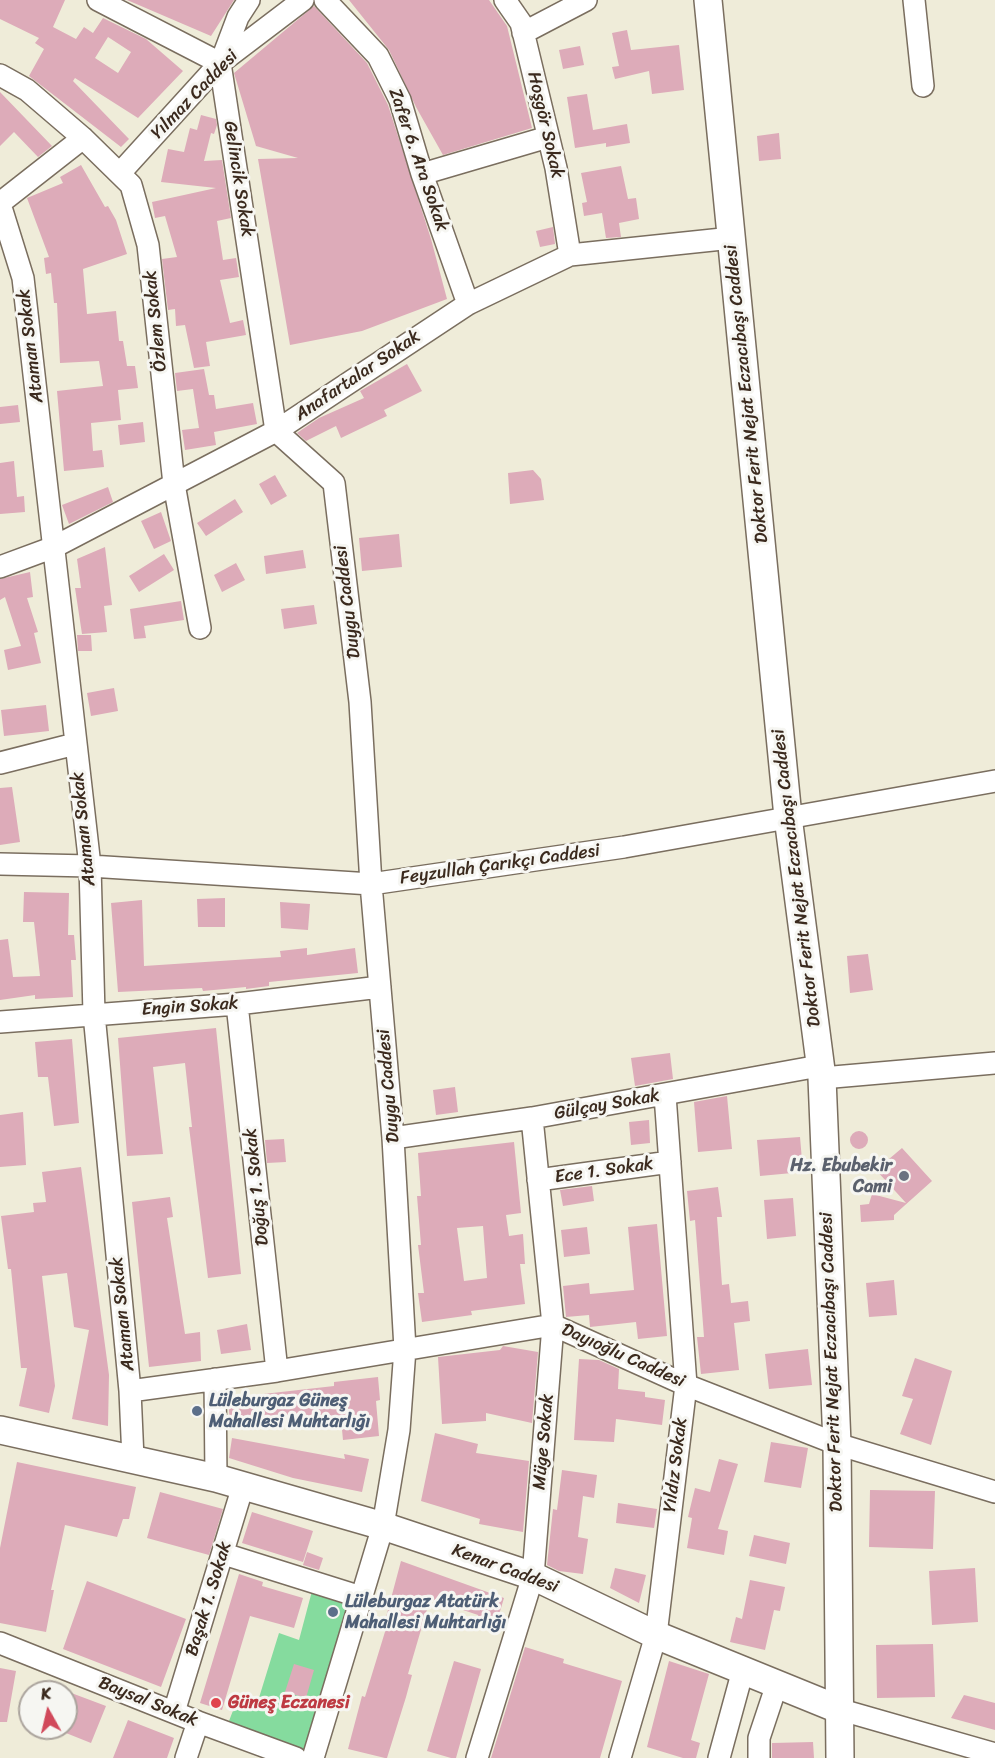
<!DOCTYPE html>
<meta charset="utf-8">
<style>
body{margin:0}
#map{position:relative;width:995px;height:1758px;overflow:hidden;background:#efecd9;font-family:Sriracha,sans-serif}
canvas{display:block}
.north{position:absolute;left:18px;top:1680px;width:60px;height:60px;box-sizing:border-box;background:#f6f6f2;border:2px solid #aba49d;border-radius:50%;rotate:352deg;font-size:16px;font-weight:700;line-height:24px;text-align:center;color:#3b2a1e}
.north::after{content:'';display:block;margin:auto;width:21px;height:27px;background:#d1495b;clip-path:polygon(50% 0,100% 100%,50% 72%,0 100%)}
</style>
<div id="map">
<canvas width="995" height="1758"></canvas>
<div class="north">K</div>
</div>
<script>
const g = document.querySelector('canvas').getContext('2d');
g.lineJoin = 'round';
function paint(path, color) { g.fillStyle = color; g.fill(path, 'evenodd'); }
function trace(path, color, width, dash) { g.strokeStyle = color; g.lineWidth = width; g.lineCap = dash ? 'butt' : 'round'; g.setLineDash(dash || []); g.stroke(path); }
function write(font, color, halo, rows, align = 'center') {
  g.font = font + ' Sriracha,sans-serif'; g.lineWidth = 6; g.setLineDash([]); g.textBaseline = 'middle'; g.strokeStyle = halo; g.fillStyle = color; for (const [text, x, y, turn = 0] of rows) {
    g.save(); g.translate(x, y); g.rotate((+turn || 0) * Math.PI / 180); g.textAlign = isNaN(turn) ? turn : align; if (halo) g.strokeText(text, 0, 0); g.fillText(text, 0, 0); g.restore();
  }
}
paint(new Path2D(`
 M 312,1591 L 353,1603 L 307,1758 L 248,1733 L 249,1729 L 229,1721 L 239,1695 L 258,1701 L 279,1633 L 299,1640 Z`), '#85db9e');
paint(new Path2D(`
 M 0,0 L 65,0 L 53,27 L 76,39 L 84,27 L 93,33 L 103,18 L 146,39 L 183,71 L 138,118 L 75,78 L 73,81 L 129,139 L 121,147 L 29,76 L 44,49 L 35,43 L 39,38 L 0,19 ZM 108,37 L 131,52 L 118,73 L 95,58 Z
 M 127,0 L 234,0 L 211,36 Z
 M 349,0 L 489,0 L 507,26 L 532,128 L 443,155 L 416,107 L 389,50 Z
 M 314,6 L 367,63 L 388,105 L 431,239 L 447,299 L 362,331 L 290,345 L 258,159 L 298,158 L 256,146 L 234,73 Z
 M 627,30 L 631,50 L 679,45 L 684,90 L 652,94 L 649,71 L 615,79 L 612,67 L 619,66 L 612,33 Z
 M 580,46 L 584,65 L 563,69 L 559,50 Z
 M 0,92 L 52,146 L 38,157 L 14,132 L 0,146 Z
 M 587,94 L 593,130 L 627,124 L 630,143 L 606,147 L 606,143 L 575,148 L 567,97 Z
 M 201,115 L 216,119 L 217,125 L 214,134 L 211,133 L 204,161 L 222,160 L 231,218 L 217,221 L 223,260 L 236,258 L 239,277 L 220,280 L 230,323 L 243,320 L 246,335 L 206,342 L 210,366 L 194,368 L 185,325 L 176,326 L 175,309 L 168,310 L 162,259 L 177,257 L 165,216 L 155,218 L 152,202 L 216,188 L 161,182 L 168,149 L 184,152 L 190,128 L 197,130 Z
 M 779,133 L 781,159 L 759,161 L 757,136 Z
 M 81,165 L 105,207 L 108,206 L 116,220 L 127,254 L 83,269 L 87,314 L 116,311 L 119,341 L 123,341 L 127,366 L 135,366 L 138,388 L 118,390 L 121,420 L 91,423 L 93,451 L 102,450 L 104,467 L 64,471 L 57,391 L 103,386 L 99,361 L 60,363 L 57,303 L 54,303 L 51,273 L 46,274 L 44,258 L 49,257 L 27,198 L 63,183 L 60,177 Z
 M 621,166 L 628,199 L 636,198 L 639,219 L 619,223 L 621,237 L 606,238 L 602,213 L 584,216 L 582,203 L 587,202 L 581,173 Z
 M 553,227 L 555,244 L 540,247 L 536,231 Z
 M 407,364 L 422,391 L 384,410 L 387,416 L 341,438 L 336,426 L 306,441 L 297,433 L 319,418 L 364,398 L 360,391 Z
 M 204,369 L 209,395 L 214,395 L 216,409 L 253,403 L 257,424 L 214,432 L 216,445 L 185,450 L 182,430 L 199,428 L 193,389 L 177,391 L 175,373 Z
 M 18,405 L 20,422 L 0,424 L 0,407 Z
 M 143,422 L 145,442 L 120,445 L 118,425 Z
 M 14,461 L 17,497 L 24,496 L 25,512 L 0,514 L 0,463 Z
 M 533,470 L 541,479 L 544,500 L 510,504 L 508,473 Z
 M 275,475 L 287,496 L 271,505 L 259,484 Z
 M 108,487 L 113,502 L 69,524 L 62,505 Z
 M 235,499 L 243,512 L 206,536 L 197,523 Z
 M 161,512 L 171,541 L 154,549 L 141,521 Z
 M 399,534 L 402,567 L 362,571 L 359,538 Z
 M 105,547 L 112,605 L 104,606 L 107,632 L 82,634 L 75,588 L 81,588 L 77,559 Z
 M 303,550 L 306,568 L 266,574 L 264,556 Z
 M 164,554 L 174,570 L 139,592 L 129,576 Z
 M 236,563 L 245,580 L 222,592 L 214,575 Z
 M 30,572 L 33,597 L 27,598 L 38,632 L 34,633 L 41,663 L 8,670 L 4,650 L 21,646 L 5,597 L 0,600 L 0,579 Z
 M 181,601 L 184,620 L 144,626 L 146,638 L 134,639 L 130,609 Z
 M 314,605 L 317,624 L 284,629 L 281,609 Z
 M 77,635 L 91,635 L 92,651 L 78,651 Z
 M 114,688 L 118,711 L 91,716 L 87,693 Z
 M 46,705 L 49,731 L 4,736 L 1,710 Z
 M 12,787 L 20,842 L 0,845 L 0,788 Z
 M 24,892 L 69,893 L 68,935 L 74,935 L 76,960 L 71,960 L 73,997 L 35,999 L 35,995 L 0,1000 L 0,940 L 8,939 L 13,977 L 40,976 L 34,922 L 23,922 Z
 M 225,898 L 225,927 L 198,927 L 197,899 Z
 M 142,900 L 144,966 L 281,957 L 280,951 L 307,948 L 307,955 L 355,948 L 358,973 L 269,982 L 269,986 L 246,989 L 246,987 L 203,991 L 202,988 L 118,992 L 111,903 Z
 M 280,902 L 310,904 L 308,930 L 281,928 Z
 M 868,954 L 873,990 L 850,993 L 847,956 Z
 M 216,1028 L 241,1274 L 208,1278 L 189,1127 L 192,1127 L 185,1063 L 153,1067 L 163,1154 L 127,1156 L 118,1038 Z
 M 72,1039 L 79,1123 L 54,1126 L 48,1077 L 38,1077 L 35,1042 Z
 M 670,1053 L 673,1079 L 635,1086 L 631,1058 Z
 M 455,1087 L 458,1112 L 436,1115 L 433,1090 Z
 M 727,1096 L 732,1149 L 698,1152 L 694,1102 Z
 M 23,1112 L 26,1165 L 0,1167 L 0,1115 Z
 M 649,1120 L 650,1143 L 631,1145 L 629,1122 Z
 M850 1140a9 9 0 1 1 18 0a9 9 0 1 1-18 0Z
 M 800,1137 L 803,1172 L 760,1176 L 757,1140 Z
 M 284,1139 L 286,1162 L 267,1163 L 265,1140 Z
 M 514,1142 L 521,1213 L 506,1215 L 509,1236 L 523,1234 L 525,1264 L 520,1264 L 525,1304 L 471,1311 L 472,1315 L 422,1322 L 418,1293 L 424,1293 L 418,1245 L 421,1245 L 417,1196 L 421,1196 L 418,1153 ZM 483,1226 L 487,1278 L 464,1281 L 457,1228 Z
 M 902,1148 L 932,1181 L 894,1215 L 894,1220 L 861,1222 L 860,1205 L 869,1204 L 872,1194 L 906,1203 L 876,1170 Z
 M 81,1167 L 109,1375 L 108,1426 L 72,1419 L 89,1330 L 74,1327 L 67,1273 L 42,1276 L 55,1386 L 49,1413 L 19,1406 L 27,1368 L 21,1368 L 11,1269 L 8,1269 L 1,1216 L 34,1212 L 33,1203 L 46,1202 L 42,1172 Z
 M 592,1186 L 594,1201 L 563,1206 L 560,1190 Z
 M 718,1187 L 722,1217 L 717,1217 L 722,1285 L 729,1284 L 731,1303 L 748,1301 L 750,1321 L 734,1323 L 739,1370 L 701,1374 L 697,1337 L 704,1337 L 695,1220 L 690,1221 L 687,1191 Z
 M 170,1197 L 173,1217 L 167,1218 L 185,1334 L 200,1332 L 201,1361 L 149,1367 L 132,1202 Z
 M 793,1198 L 796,1236 L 767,1239 L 764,1200 Z
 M 657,1224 L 667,1336 L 638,1339 L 636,1322 L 590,1327 L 589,1315 L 566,1317 L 563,1286 L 589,1283 L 590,1294 L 634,1290 L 628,1227 Z
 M 587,1227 L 590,1254 L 564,1257 L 561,1230 Z
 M 894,1280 L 897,1315 L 869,1317 L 866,1283 Z
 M 247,1324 L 251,1350 L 221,1354 L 217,1330 Z
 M 503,1346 L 538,1352 L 532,1423 L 486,1413 L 486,1421 L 442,1424 L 438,1357 L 500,1350 Z
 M 808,1349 L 812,1385 L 769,1389 L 765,1354 Z
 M 915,1358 L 952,1371 L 931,1445 L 900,1434 L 913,1399 L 902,1396 Z
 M 579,1359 L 599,1360 L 619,1369 L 618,1389 L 645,1392 L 645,1397 L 665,1400 L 662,1425 L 616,1419 L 614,1442 L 574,1440 Z
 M 378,1377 L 380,1400 L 376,1401 L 379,1436 L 343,1440 L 341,1419 L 302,1423 L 301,1413 L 230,1423 L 228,1398 L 334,1386 L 334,1382 Z
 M 435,1433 L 478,1444 L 476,1453 L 529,1461 L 523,1532 L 479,1524 L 480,1519 L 421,1501 Z
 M 232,1438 L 345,1459 L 344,1454 L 369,1459 L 362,1492 L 293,1478 L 229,1458 Z
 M 771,1442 L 808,1448 L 801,1488 L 764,1482 Z
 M 719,1459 L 738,1464 L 718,1529 L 728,1531 L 724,1555 L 687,1548 L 692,1518 L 688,1517 L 695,1488 L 710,1492 Z
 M 17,1462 L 136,1487 L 129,1519 L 123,1519 L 117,1537 L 65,1525 L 51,1590 L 54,1590 L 46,1632 L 0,1623 L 0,1548 Z
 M 562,1470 L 597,1475 L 594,1498 L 583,1496 L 578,1537 L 588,1539 L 583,1574 L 559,1571 L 547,1565 L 553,1509 L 557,1510 Z
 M 870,1490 L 935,1491 L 933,1549 L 869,1547 Z
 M 160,1492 L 223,1509 L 209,1555 L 147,1538 Z
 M 618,1503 L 657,1509 L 654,1528 L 616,1523 Z
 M 252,1512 L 313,1531 L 303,1562 L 242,1543 Z
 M 754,1535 L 790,1543 L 786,1564 L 749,1556 Z
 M 307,1552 L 323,1558 L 319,1570 L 303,1565 Z
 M 401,1561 L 504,1598 L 495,1628 L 476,1622 L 478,1615 L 430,1599 L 408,1674 L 412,1675 L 406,1697 L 387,1758 L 385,1758 L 348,1749 L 362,1696 L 365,1697 L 388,1622 L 385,1621 Z
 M 615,1568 L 646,1575 L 639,1603 L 610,1588 Z
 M 975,1568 L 978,1622 L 932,1625 L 929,1571 Z
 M 239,1574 L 263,1582 L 262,1586 L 303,1598 L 294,1628 L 250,1616 L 222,1710 L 200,1703 Z
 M 750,1580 L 785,1587 L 780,1611 L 774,1610 L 765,1650 L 730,1642 L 736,1617 L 742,1619 Z
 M 87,1581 L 186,1619 L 161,1687 L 63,1649 Z
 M 933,1644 L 935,1697 L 877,1698 L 876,1645 Z
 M 525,1647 L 564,1659 L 563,1663 L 622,1681 L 600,1758 L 491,1758 Z
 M 454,1661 L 481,1669 L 456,1758 L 451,1758 L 427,1751 Z
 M 669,1661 L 709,1674 L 691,1740 L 700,1743 L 696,1758 L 683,1758 L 647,1747 Z
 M 294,1664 L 314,1670 L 306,1698 L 285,1692 Z
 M 0,1668 L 16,1671 L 7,1722 L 0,1722 Z
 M 66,1691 L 106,1706 L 91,1743 L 66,1733 Z
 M 964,1695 L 995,1703 L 995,1730 L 951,1718 Z
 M 128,1720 L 174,1738 L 167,1758 L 113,1758 Z
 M 813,1742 L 814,1758 L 772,1758 L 772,1743 Z`), '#ddabb9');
const minor = new Path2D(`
 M 98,0 L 220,63 L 276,431 L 334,483 L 360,702 L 371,884 L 393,1138 L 405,1349 L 399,1430 L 383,1526 L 313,1758
 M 325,0 L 378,56 L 400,100 L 422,174 L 468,304
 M 505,0 L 521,23 L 556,168 L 570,255
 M 914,0 L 923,86
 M 523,33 L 586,0
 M 221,62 L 238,17 L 249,0
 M 0,75 L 27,90 L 83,138 L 131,185 L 148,245 L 174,484 L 200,628
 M 120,173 L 220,63 L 303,0
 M 422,174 L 548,137
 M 0,203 L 83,138
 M 0,204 L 23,278 L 90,866 L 94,1014 L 130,1391 L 133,1459
 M 0,567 L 54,547 L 276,431 L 468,304 L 570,255 L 732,238
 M 0,763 L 75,744
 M 0,864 L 90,866 L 371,884 L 624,847 L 995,781
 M 237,1004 L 277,1371
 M 0,1022 L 237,1004 L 380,987
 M 822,1078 L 995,1063
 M 393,1138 L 532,1118 L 819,1066
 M 538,1180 L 670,1162
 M 215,1379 L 216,1478
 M 130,1391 L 277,1371 L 553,1325 L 686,1385 L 837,1444 L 995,1492
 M 224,1554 L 361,1597
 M 0,1643 L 198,1722 L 296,1758
 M 838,1709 L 995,1754
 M 174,1712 L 243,1486
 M 186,1758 L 198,1722
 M 477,1758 L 533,1576 L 553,1325 L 532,1118
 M 620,1758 L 656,1635 L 686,1385 L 665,1095
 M 719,1758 L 743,1670
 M 759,1758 L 759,1738 L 777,1684`);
const major = new Path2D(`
 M 708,0 L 788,817 L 822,1078 L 837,1444 L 840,1758
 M 0,1430 L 216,1478 L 383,1526 L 533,1576 L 656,1635 L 838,1709`);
trace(minor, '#7a6e5f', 24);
trace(major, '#7a6e5f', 30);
trace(minor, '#fff', 21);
trace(major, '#fff', 27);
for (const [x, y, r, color] of [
 [904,1176,6,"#6b7280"],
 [197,1411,6,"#5c6f8a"],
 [333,1612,6,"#5c6f8a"],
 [216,1703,6,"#e0444e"]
]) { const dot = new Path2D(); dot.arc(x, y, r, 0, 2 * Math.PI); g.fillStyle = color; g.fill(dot); trace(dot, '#f6f6f2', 2); }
write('18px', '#3b2a1e', '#f6f6f2', [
 ["Yılmaz Caddesi",195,95,-46],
 ["Hoşgör Sokak",545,125,77],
 ["Zafer 6. Ara Sokak",418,160,71],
 ["Gelincik Sokak",238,179,81],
 ["Özlem Sokak",156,321,-96],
 ["Ataman Sokak",31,346,-97],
 ["Anafartalar Sokak",358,376,-34],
 ["Doktor Ferit Nejat Eczacıbaşı Caddesi",747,394,-96],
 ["Duygu Caddesi",348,602,-97],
 ["Ataman Sokak",84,829,-96],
 ["Feyzullah Çarıkçı Caddesi",500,865,-8],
 ["Doktor Ferit Nejat Eczacıbaşı Caddesi",797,878,-97],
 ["Engin Sokak",190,1007,-4],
 ["Duygu Caddesi",389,1086,-95],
 ["Gülçay Sokak",607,1105,-10],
 ["Ece 1. Sokak",604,1171,-8],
 ["Doğuş 1. Sokak",257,1187,-96],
 ["Ataman Sokak",123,1314,-96],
 ["Dayıoğlu Caddesi",623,1356,24],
 ["Doktor Ferit Nejat Eczacıbaşı Caddesi",832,1362,-92],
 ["Müge Sokak",544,1442,-85],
 ["Yıldız Sokak",676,1465,-83],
 ["Kenar Caddesi",505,1569,20],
 ["Başak 1. Sokak",209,1599,-73],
 ["Baysal Sokak",148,1702,22]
]);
write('bold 18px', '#5b616d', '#f6f6f2', [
 ["Hz. Ebubekir",892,1166],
 ["Cami",892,1187]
], 'right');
write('bold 18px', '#4e5e75', '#f6f6f2', [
 ["Lüleburgaz Güneş",209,1401],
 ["Mahallesi Muhtarlığı",209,1422],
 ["Lüleburgaz Atatürk",345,1602],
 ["Mahallesi Muhtarlığı",345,1623]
], 'left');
write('bold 18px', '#be3a42', '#f6f6f2', [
 ["Güneş Eczanesi",228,1703]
], 'left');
</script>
